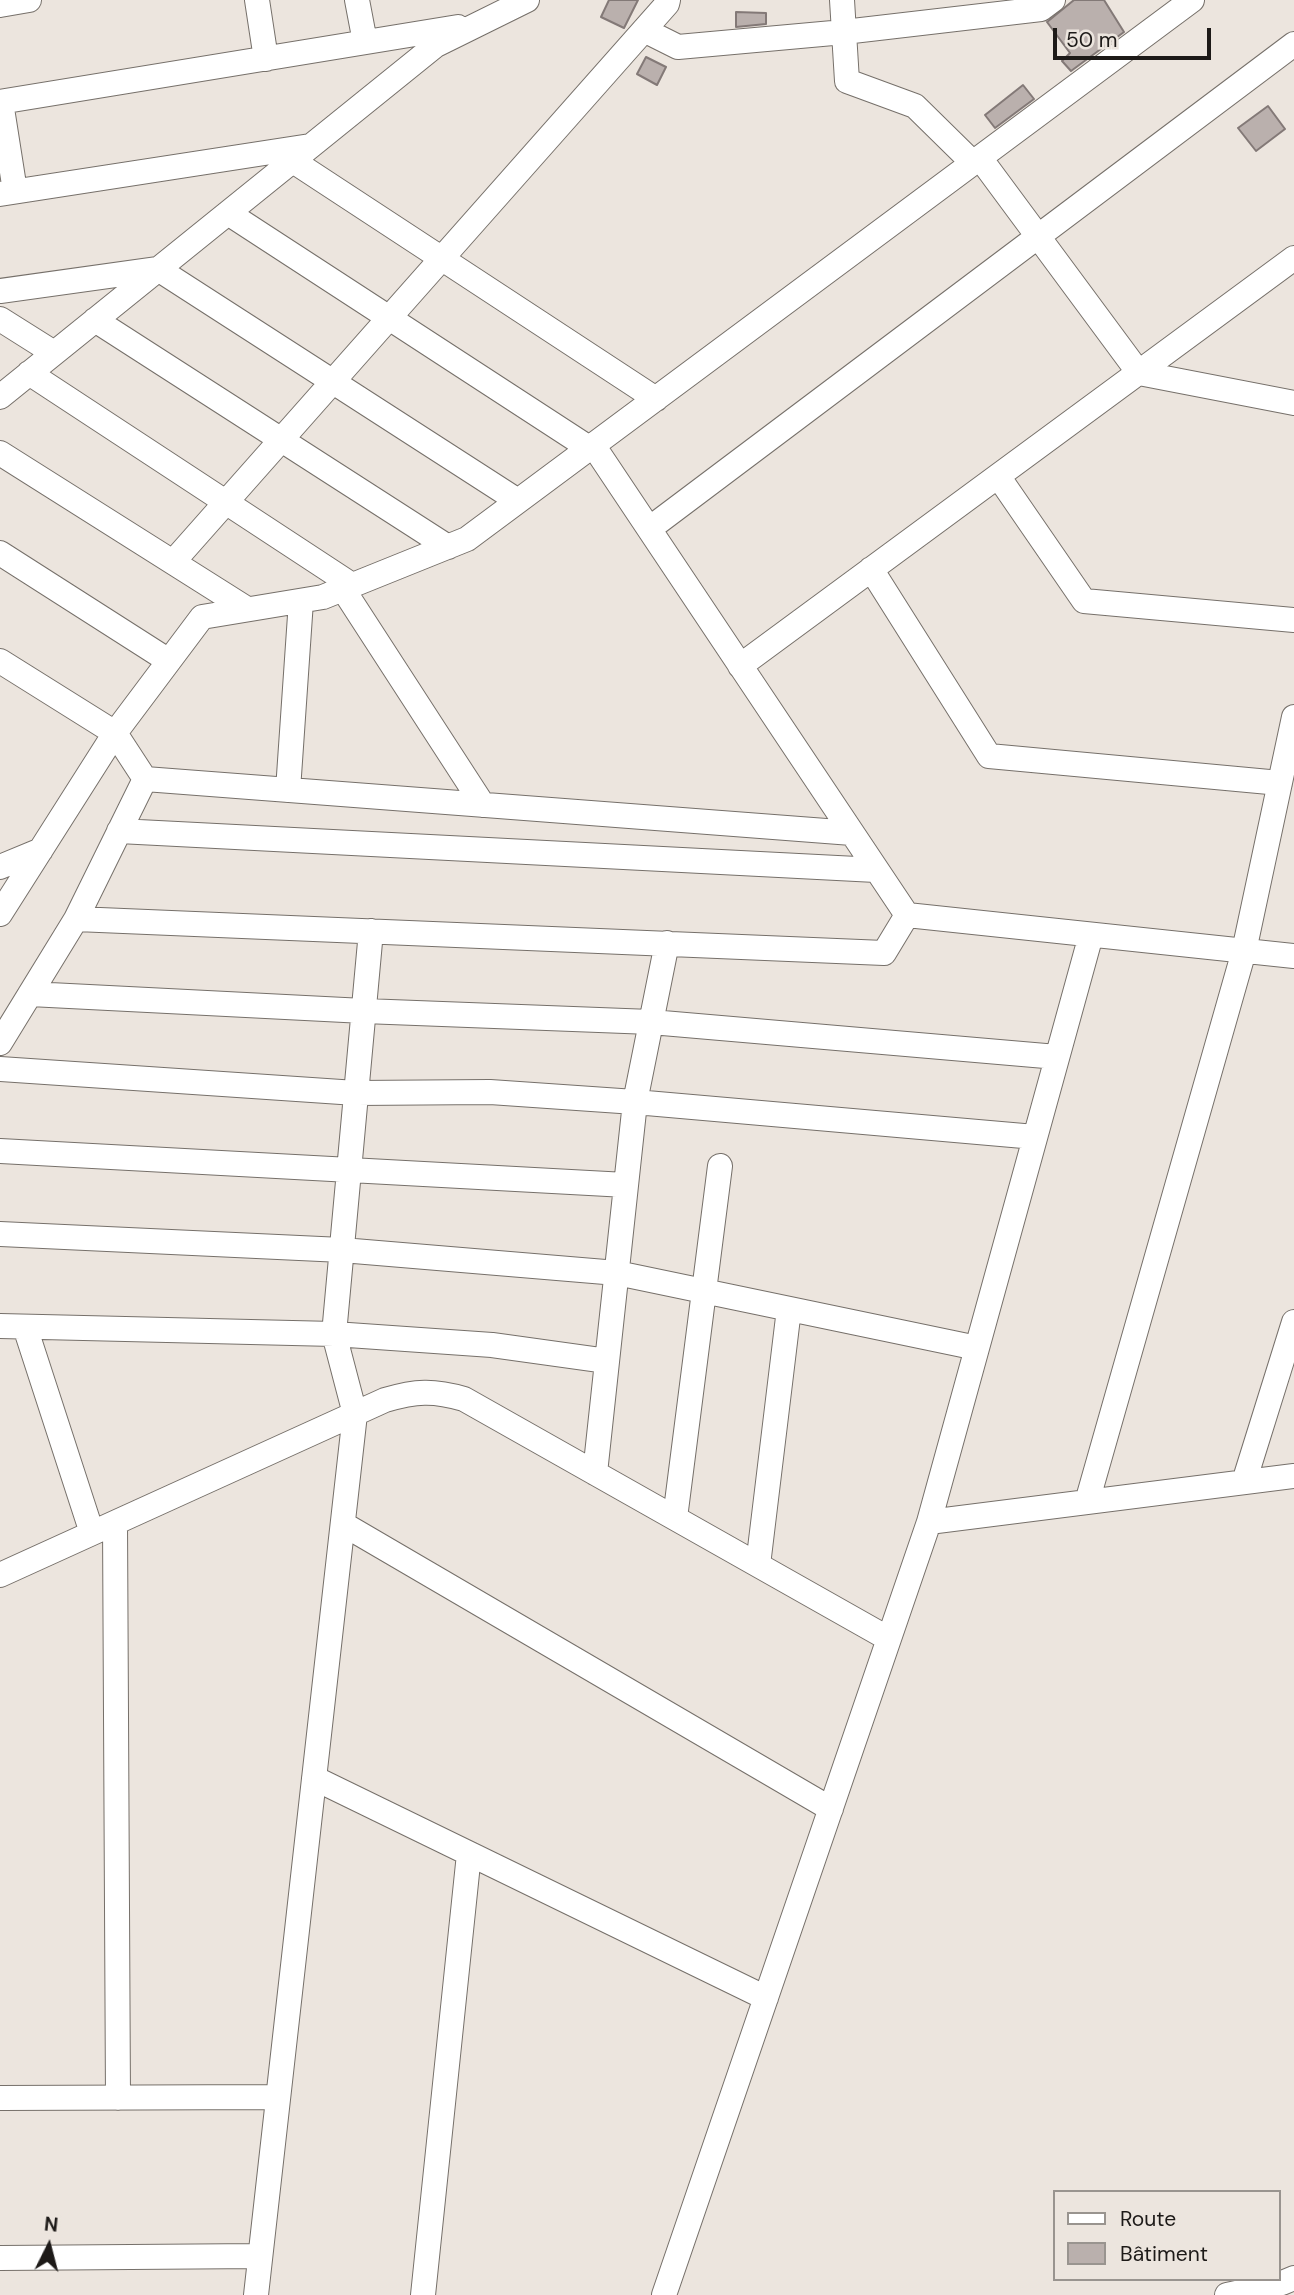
<!DOCTYPE html>
<meta charset="utf-8">
<style>
body{margin:0}
#map{position:relative;width:1294px;height:2295px;overflow:hidden;background:#ece5de;font-family:"DM Sans",sans-serif}
canvas{display:block}
.legend{position:absolute;left:1053px;top:2190px;width:228px;height:91px;box-sizing:border-box;background:#ece5de;border:2px solid #99948f;margin:0;padding:9px 12px;list-style:none;font-size:21px;color:#1d1a18}
.legend li{display:flex;align-items:center;gap:14px;height:35px}
.legend b{width:35px;border:2px solid #99948f}
.north{position:absolute;left:14px;top:2211px;width:70px;height:70px;-webkit-text-stroke:5px #ece5de;paint-order:stroke;rotate:6deg;font-size:19px;font-weight:700;line-height:28px;text-align:center;color:#1d1a18}
.north::after{content:'';display:block;margin:auto;width:24px;height:32px;background:#1d1a18;clip-path:polygon(50% 0,100% 100%,50% 72%,0 100%)}
.scale{position:absolute;left:1053px;top:28px;width:158px;height:32px;box-sizing:border-box;border:4px solid #1d1a18;border-top:0;padding-left:9px;font-size:21px;line-height:24px;white-space:nowrap;color:#1d1a18;-webkit-text-stroke:5px #ece5de;paint-order:stroke}
</style>
<div id="map">
<canvas width="1294" height="2295"></canvas>
<ul class="legend">
<li><b style="height:9px;background:#fff"></b>Route</li>
<li><b style="height:19px;background:#bab0ad"></b>Bâtiment</li>
</ul>
<div class="north">N</div>
<div class="scale">50 m</div>
</div>
<script>
const g = document.querySelector('canvas').getContext('2d');
g.lineJoin = 'round';
function paint(path, color) { g.fillStyle = color; g.fill(path, 'evenodd'); }
function trace(path, color, width, dash) { g.strokeStyle = color; g.lineWidth = width; g.lineCap = dash ? 'butt' : 'round'; g.setLineDash(dash || []); g.stroke(path); }
const building = new Path2D(`
 M 609,0 L 638,0 L 624,28 L 601,17 Z
 M 1074,0 L 1104,0 L 1124,32 L 1071,71 L 1062,61 L 1070,53 L 1047,22 Z
 M 736,12 L 766,13 L 766,24 L 736,27 Z
 M 646,57 L 666,67 L 657,85 L 637,74 Z
 M 1023,85 L 1034,99 L 995,128 L 985,115 Z
 M 1268,106 L 1285,129 L 1256,151 L 1238,128 Z`);
paint(building, '#bab0ad');
trace(building, '#837977', 2);
const street = new Path2D(`
 M 257,0 L 266,59
 M 357,0 L 365,42
 M 842,0 L 847,81 L 915,106 L 973,163
 M 0,5 L 29,0
 M 644,30 L 678,47 L 844,32 L 1041,9 L 1053,0
 M 0,102 L 458,27
 M 1,102 L 15,191
 M 980,158 L 1139,373 L 1294,403
 M 293,161 L 656,399
 M 0,194 L 310,146
 M 228,213 L 589,448
 M 0,291 L 158,269 L 518,501
 M 0,319 L 54,353
 M 95,320 L 448,547
 M 29,373 L 352,585
 M 0,397 L 436,45 L 527,0
 M 593,445 L 907,915 L 1294,956
 M 0,453 L 247,609
 M 998,476 L 1084,601 L 1294,620
 M 649,529 L 1294,44
 M 0,553 L 169,661
 M 173,562 L 667,4 L 668,0
 M 871,569 L 989,756 L 1280,783
 M 343,589 L 483,805
 M 0,661 L 115,733 L 145,779 L 852,833
 M 740,666 L 1294,258
 M 288,790 L 301,601
 M 119,831 L 876,870
 M 0,867 L 41,850 L 38,852
 M 0,914 L 115,733 L 202,617 L 323,597 L 467,539 L 1192,0
 M 76,919 L 884,953 L 907,915
 M 30,994 L 364,1011 L 651,1022 L 1057,1057
 M 0,1043 L 76,919 L 145,779
 M 0,1069 L 356,1093 L 490,1092 L 635,1102 L 1035,1137
 M 0,1151 L 626,1185
 M 0,1234 L 342,1250 L 617,1273 L 977,1348
 M 0,1326 L 334,1334 L 492,1345 L 607,1361
 M 25,1327 L 92,1533
 M 595,1473 L 635,1102 L 667,943
 M 1244,1482 L 1294,1322
 M 1087,1502 L 1244,951 L 1294,717
 M 675,1518 L 720,1166
 M 929,1522 L 1294,1476
 M 115,1523 L 118,2098
 M 343,1524 L 831,1809
 M 758,1565 L 789,1309
 M 0,1575 L 385,1400 C 416,1391 433,1390 464,1399 L 889,1639
 M 314,1778 L 766,1998
 M 0,2098 L 278,2097
 M 0,2258 L 260,2256
 M 256,2295 L 355,1414 L 334,1334 L 371,931
 M 423,2295 L 469,1854
 M 664,2295 L 929,1522 L 1091,935
 M 1227,2295 L 1282,2283 L 1294,2278`);
trace(street, '#76706a', 26);
trace(street, '#fff', 24);
</script>
